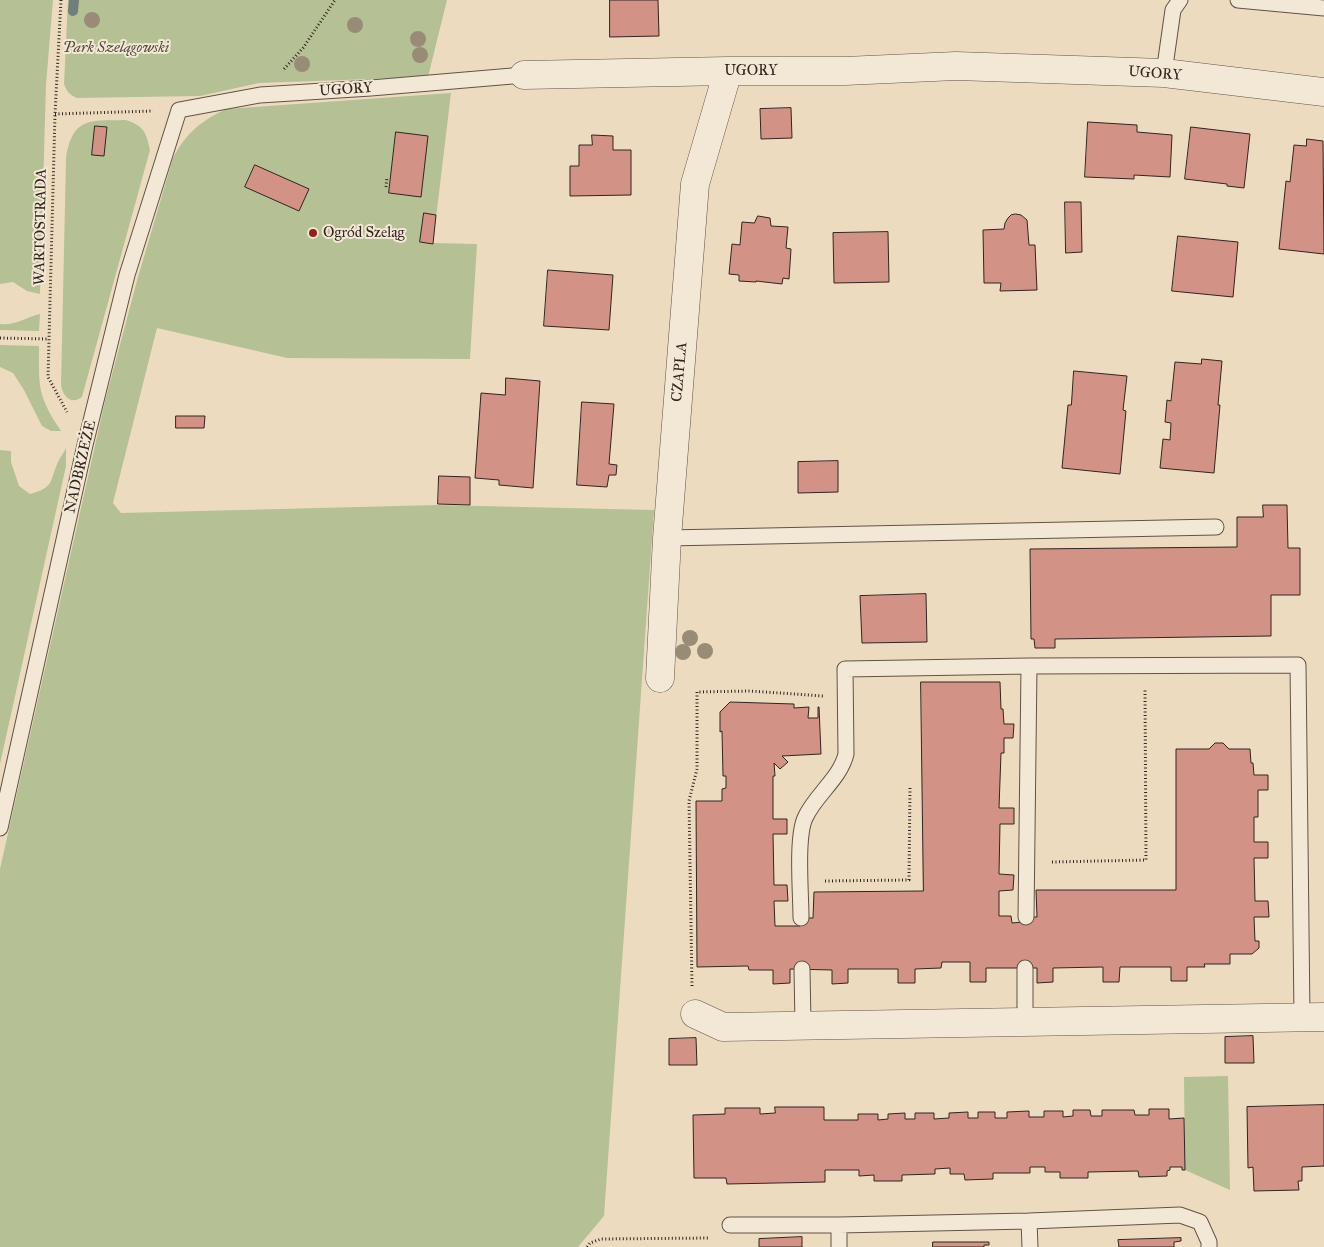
<!DOCTYPE html>
<meta charset="utf-8">
<style>
body{margin:0}
canvas{display:block;background:#eddbc0}
</style>
<canvas width="1324" height="1247"></canvas>
<script>
const g = document.querySelector('canvas').getContext('2d');
g.lineJoin = 'round';
function paint(path, color) { g.fillStyle = color; g.fill(path, 'evenodd'); }
function trace(path, color, width, dash) { g.strokeStyle = color; g.lineWidth = width; g.lineCap = dash ? 'butt' : 'round'; g.setLineDash(dash || []); g.stroke(path); }
function write(font, color, halo, rows, align = 'center') {
  g.font = font + ' "IM FELL Great Primer",serif'; g.lineWidth = 4; g.setLineDash([]); g.textBaseline = 'middle'; g.strokeStyle = halo; g.fillStyle = color; for (const [text, x, y, turn = 0] of rows) {
    g.save(); g.translate(x, y); g.rotate((+turn || 0) * Math.PI / 180); g.textAlign = isNaN(turn) ? turn : align; if (halo) g.strokeText(text, 0, 0); g.fillText(text, 0, 0); g.restore();
  }
}
paint(new Path2D(`
 M 0,0 L 53,0 L 46,85 L 40,294 L 27,291 L 13,282 L 0,284 Z
 M 68,0 L 447,0 L 428,77 L 259,83 L 200,96 L 77,98 C 70,95 67,92 64,84 Z
 M 451,93 L 433,243 L 477,244 L 470,359 L 287,358 L 157,328 L 113,503 L 121,513 L 437,505 L 654,510 L 604,1216 L 578,1247 L 0,1247 L 0,869 L 105,401 L 138,277 L 173,158 C 186,133 201,121 226,109 Z
 M 126,120 C 144,126 146,132 150,150 L 82,397 C 71,405 63,397 61,385 L 66,158 C 73,116 90,121 126,120 Z
 M 40,314 L 39,331 L 0,330 L 0,324 C 15,326 26,317 40,314 Z
 M 0,345 L 39,346 C 39,387 37,395 61,431 L 51,431 L 42,426 L 24,390 L 13,373 L 0,367 Z
 M 66,448 L 66,466 L 0,764 L 0,450 L 11,451 L 11,462 L 19,486 L 30,494 C 55,487 49,482 58,462 C 60,457 64,453 66,448 Z
 M 1228,1076 L 1230,1190 L 1185,1170 L 1184,1077 Z`), '#b5c195');
trace(new Path2D(`
 M 73,11 L 74,0`), '#707f79', 10);
const building = new Path2D(`
 M 610,0 L 658,0 L 659,36 L 610,37 Z
 M 791,108 L 792,138 L 761,139 L 760,109 Z
 M 1088,122 L 1137,125 L 1137,132 L 1172,135 L 1170,177 L 1134,175 L 1134,179 L 1085,177 Z
 M 95,126 L 107,127 L 104,156 L 92,155 Z
 M 1191,127 L 1250,134 L 1244,188 L 1227,186 L 1227,184 L 1185,179 Z
 M 396,132 L 428,136 L 421,197 L 389,193 Z
 M 592,135 L 613,136 L 613,150 L 631,150 L 631,195 L 570,196 L 570,166 L 579,166 L 579,145 L 592,145 Z
 M 1307,139 L 1323,141 L 1324,254 L 1279,249 L 1286,181 L 1290,182 L 1294,145 L 1306,146 Z
 M 255,165 L 309,189 L 299,211 L 245,187 Z
 M 1065,202 L 1081,202 L 1082,252 L 1066,253 Z
 M 424,213 L 436,215 L 433,244 L 420,242 Z
 M 1016,214 L 1021,215 L 1027,220 L 1029,245 L 1035,245 L 1037,290 L 1000,291 L 1001,283 L 984,283 L 983,230 L 1004,229 L 1005,223 L 1008,218 L 1011,215 Z
 M 758,216 L 770,218 L 771,226 L 788,227 L 786,248 L 791,249 L 789,279 L 783,278 L 782,284 L 756,281 L 756,282 L 739,281 L 739,275 L 729,274 L 732,244 L 740,245 L 742,222 L 754,223 Z
 M 888,232 L 889,282 L 834,283 L 833,233 Z
 M 1178,236 L 1238,242 L 1233,297 L 1172,291 Z
 M 548,270 L 613,275 L 609,330 L 544,326 Z
 M 1202,359 L 1222,361 L 1218,405 L 1220,405 L 1214,473 L 1160,468 L 1163,439 L 1170,440 L 1171,423 L 1165,422 L 1167,400 L 1171,401 L 1175,362 L 1201,364 Z
 M 1074,371 L 1127,376 L 1123,410 L 1126,411 L 1120,474 L 1062,468 L 1068,405 L 1071,405 Z
 M 506,378 L 540,381 L 533,488 L 499,485 L 499,480 L 475,478 L 481,393 L 505,395 Z
 M 582,402 L 614,404 L 609,464 L 617,465 L 616,475 L 609,475 L 607,487 L 577,485 Z
 M 176,416 L 205,416 L 204,428 L 176,428 Z
 M 838,461 L 838,492 L 798,493 L 798,462 Z
 M 439,476 L 470,477 L 470,505 L 438,504 Z
 M 1263,505 L 1287,505 L 1288,548 L 1300,548 L 1300,595 L 1271,595 L 1271,636 L 1055,639 L 1055,648 L 1035,648 L 1034,639 L 1031,639 L 1030,549 L 1237,547 L 1237,517 L 1263,517 Z
 M 926,594 L 927,642 L 862,643 L 860,596 Z
 M 921,682 L 1000,682 L 1001,709 L 1003,709 L 1004,724 L 1014,724 L 1013,738 L 1004,738 L 1004,753 L 1001,753 L 999,808 L 1014,808 L 1014,824 L 1000,824 L 999,874 L 1014,875 L 1013,890 L 999,891 L 999,916 L 1011,916 L 1012,923 L 1023,922 L 1023,917 L 1037,917 L 1036,890 L 1176,890 L 1176,749 L 1209,749 L 1215,743 L 1223,743 L 1229,749 L 1250,749 L 1251,763 L 1253,763 L 1254,775 L 1268,775 L 1268,790 L 1258,790 L 1258,817 L 1254,817 L 1254,842 L 1268,842 L 1268,858 L 1254,858 L 1255,901 L 1268,901 L 1269,917 L 1254,917 L 1255,941 L 1259,941 L 1259,948 L 1252,954 L 1230,954 L 1230,964 L 1204,964 L 1205,967 L 1187,967 L 1187,981 L 1171,981 L 1171,967 L 1120,967 L 1119,982 L 1103,982 L 1103,967 L 1053,968 L 1053,982 L 1037,983 L 1037,968 L 986,968 L 986,982 L 970,982 L 970,962 L 942,962 L 941,968 L 915,969 L 915,983 L 898,983 L 898,969 L 848,969 L 848,983 L 832,984 L 832,970 L 790,969 L 790,983 L 773,984 L 773,970 L 749,970 L 748,966 L 697,967 L 696,801 L 722,801 L 722,789 L 726,788 L 726,776 L 723,776 L 722,731 L 720,732 L 720,712 L 730,702 L 794,704 L 794,708 L 809,707 L 808,718 L 818,718 L 818,707 L 819,707 L 821,754 L 782,756 L 788,762 L 780,769 L 774,763 L 775,776 L 773,776 L 773,819 L 787,819 L 787,834 L 773,834 L 774,885 L 787,885 L 788,901 L 774,901 L 775,926 L 800,926 L 799,918 L 813,918 L 814,892 L 923,891 Z
 M 1253,1036 L 1254,1063 L 1225,1063 L 1225,1037 Z
 M 696,1038 L 697,1065 L 669,1065 L 669,1039 Z
 M 1324,1105 L 1324,1166 L 1302,1167 L 1302,1181 L 1298,1181 L 1299,1190 L 1254,1191 L 1253,1167 L 1248,1168 L 1247,1107 Z
 M 775,1107 L 824,1107 L 824,1120 L 858,1120 L 858,1114 L 878,1114 L 878,1120 L 888,1119 L 888,1114 L 905,1113 L 905,1119 L 915,1119 L 915,1113 L 934,1113 L 934,1119 L 949,1118 L 949,1113 L 968,1112 L 968,1118 L 978,1118 L 978,1112 L 995,1112 L 995,1118 L 1007,1118 L 1007,1112 L 1029,1111 L 1029,1117 L 1044,1117 L 1044,1111 L 1063,1111 L 1063,1117 L 1073,1116 L 1073,1110 L 1090,1110 L 1091,1116 L 1102,1116 L 1102,1110 L 1134,1110 L 1135,1115 L 1149,1115 L 1149,1109 L 1169,1109 L 1169,1119 L 1184,1118 L 1185,1170 L 1182,1170 L 1182,1167 L 1170,1167 L 1170,1170 L 1167,1171 L 1167,1176 L 1139,1177 L 1138,1171 L 1088,1172 L 1088,1178 L 1060,1178 L 1060,1172 L 1045,1172 L 1045,1167 L 1030,1167 L 1030,1173 L 993,1173 L 993,1179 L 965,1180 L 964,1174 L 950,1174 L 950,1168 L 935,1169 L 935,1174 L 902,1175 L 902,1181 L 874,1181 L 874,1175 L 859,1176 L 859,1170 L 825,1170 L 825,1182 L 727,1184 L 726,1178 L 694,1178 L 693,1115 L 725,1114 L 725,1108 L 760,1108 L 760,1114 L 775,1113 Z
 M 802,1237 L 802,1247 L 759,1247 L 759,1239 Z
 M 1181,1238 L 1181,1241 L 1174,1242 L 1174,1247 L 1119,1247 L 1118,1240 Z
 M 933,1242 L 989,1242 L 989,1245 L 984,1245 L 984,1247 L 933,1247 Z`);
paint(building, '#d29286');
trace(building, '#32241f', 1);
const lane = new Path2D(`
 M 1238,0 L 1324,8
 M 1164,73 L 1173,10 L 1180,0
 M 667,538 L 1216,527
 M 0,828 L 85,445 L 127,275 L 179,110 L 260,95 L 371,88 L 524,75
 M 1026,917 L 1029,666
 M 801,918 C 801,894 796,838 805,818 C 815,795 840,779 846,754 L 845,669 L 1029,666 L 1298,665 L 1302,1017
 M 802,969 L 803,1025
 M 1025,1022 L 1025,968
 M 1029,1221 L 1030,1247
 M 730,1225 L 839,1225
 M 839,1247 L 839,1225 L 1029,1221 L 1180,1215 L 1200,1222 L 1209,1242 L 1209,1247`);
const street = new Path2D(`
 M 524,75 L 728,71 L 845,71 L 956,66 L 1164,73 L 1324,92
 M 660,678 L 667,538 L 695,184 L 728,71
 M 695,1014 L 723,1027 L 1324,1017`);
trace(lane, '#615247', 17);
trace(street, '#615247', 29);
trace(new Path2D(`
 M 61,0 L 55,114 L 48,377 L 67,412
 M 284,69 L 303,48 L 335,0
 M 55,114 L 153,111
 M 386,187 L 387,177
 M 0,338 L 49,339
 M 1052,862 L 1146,860 L 1145,689
 M 825,881 L 909,880 L 910,787
 M 692,986 L 689,801 L 697,769 L 697,692 L 750,691 L 823,696
 M 587,1247 L 590,1243 L 601,1239 L 710,1238`), '#32241f', 3, [1, 2.5]);
trace(lane, '#f3e8d6', 15);
trace(street, '#f3e8d6', 28);
g.fillStyle = '#988c77';
for (const [x, y] of [
 [92,20],
 [355,25],
 [418,39],
 [420,55],
 [302,64],
 [690,638],
 [705,651],
 [683,652]
]) { g.beginPath(); g.arc(x, y, 8, 0, 2 * Math.PI); g.fill(); }
for (const [x, y, r, color] of [
 [313,233,5,"#8f2418"]
]) { const dot = new Path2D(); dot.arc(x, y, r, 0, 2 * Math.PI); g.fillStyle = color; g.fill(dot); trace(dot, '#f3e8d6', 2); }
write('italic 15px', '#534b3c', '#f3e8d6', [
 ["Park Szelągowski",116,48]
]);
write('15px', '#32241f', '#f3e8d6', [
 ["UGORY",751,71],
 ["UGORY",1155,74,4],
 ["UGORY",346,90,-4],
 ["WARTOSTRADA",41,227,-89],
 ["CZAPLA",680,372,-85],
 ["NADBRZEŻE",81,467,-77]
]);
write('15px', '#32241f', '#f3e8d6', [
 ["Ogród Szeląg",323,233]
], 'left');
</script>
